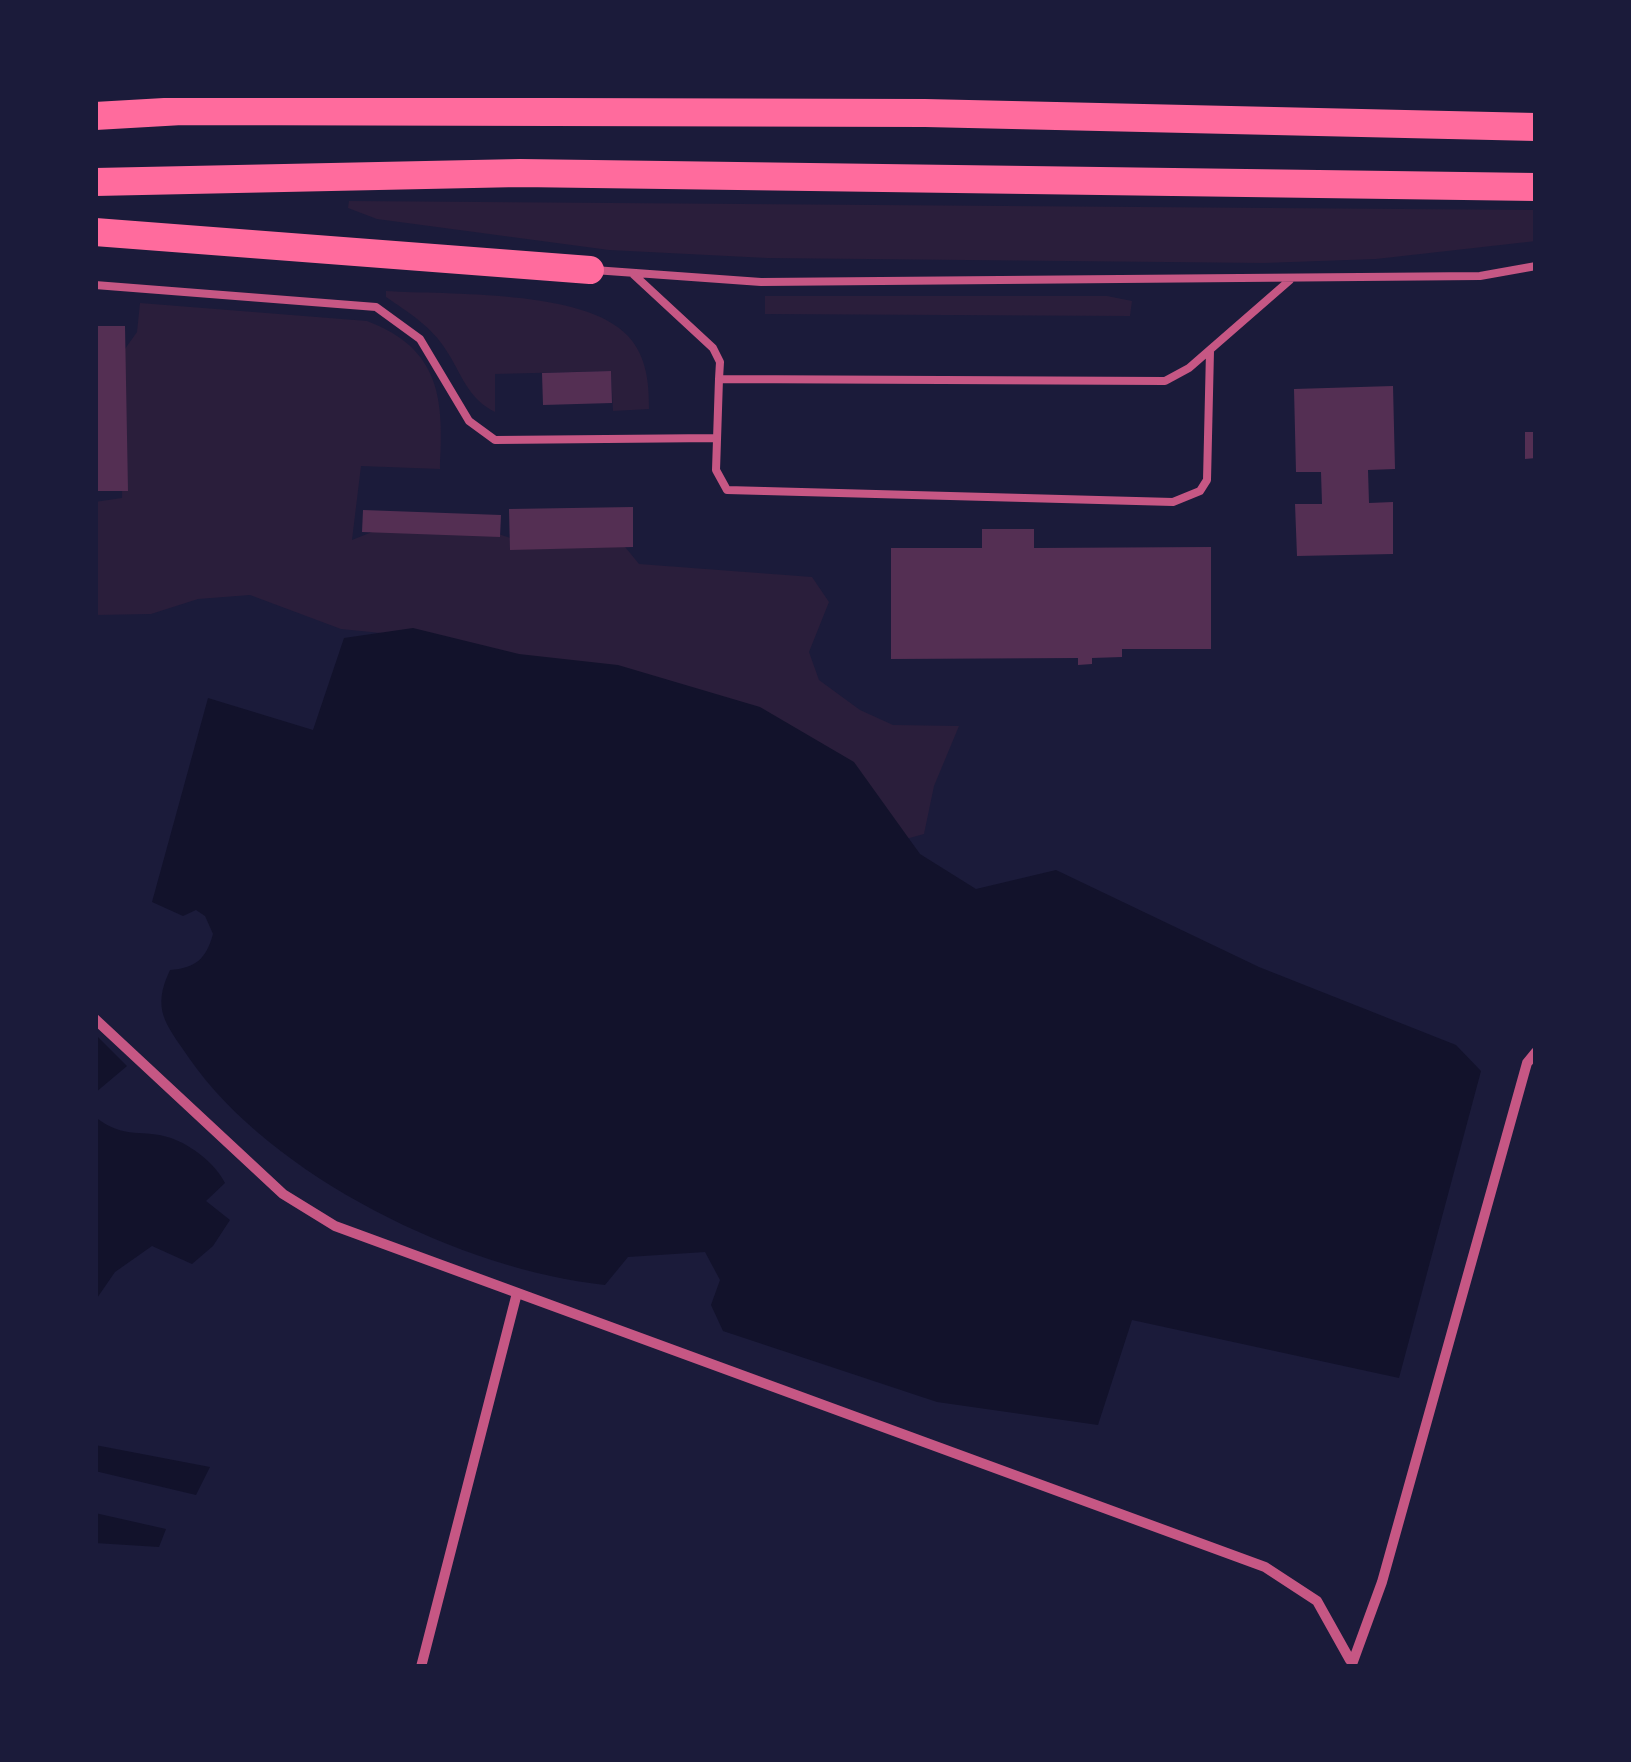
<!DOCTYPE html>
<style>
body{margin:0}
#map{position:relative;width:1631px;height:1762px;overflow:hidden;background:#1b1b3a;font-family:Mulish,sans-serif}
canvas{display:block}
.frame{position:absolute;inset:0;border:98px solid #1b1b3a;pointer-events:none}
</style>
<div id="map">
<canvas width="1631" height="1762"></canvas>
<div class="frame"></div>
</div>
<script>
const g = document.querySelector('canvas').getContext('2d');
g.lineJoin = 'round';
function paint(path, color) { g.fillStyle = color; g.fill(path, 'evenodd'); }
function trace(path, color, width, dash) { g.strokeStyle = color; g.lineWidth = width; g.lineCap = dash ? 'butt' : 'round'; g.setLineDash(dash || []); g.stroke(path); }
paint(new Path2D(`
 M 349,201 L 1536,210 L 1536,241 L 1376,259 L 1264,263 L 767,258 L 609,250 L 377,219 L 348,208 Z
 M 386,291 C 448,295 585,289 628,336 C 647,357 649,383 649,409 L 613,411 L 611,371 L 495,374 L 495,412 C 467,398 462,374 446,350 C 432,327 408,312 386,297 Z
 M 765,296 L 1107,296 L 1132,301 L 1130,316 L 765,314 Z
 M 140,303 L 367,321 C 441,349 444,399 440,469 L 361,466 L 352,540 L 387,526 L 489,531 L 526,543 L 617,537 L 639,564 L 812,577 L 829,602 L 809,652 L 819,680 L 860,710 L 893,725 L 959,726 L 934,786 L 924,834 L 877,847 L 411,636 L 341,629 L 250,595 L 198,599 L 151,614 L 95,615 L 95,502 L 122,498 L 123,423 L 115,363 L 137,332 Z`), '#2a1e3b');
paint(new Path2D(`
 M 413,628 L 519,654 L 618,665 L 760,707 L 854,762 L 920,854 L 976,889 L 1056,870 L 1259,967 L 1456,1045 L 1481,1071 L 1399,1378 L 1132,1320 L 1098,1425 L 937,1402 L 723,1331 L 711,1305 L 720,1280 L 705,1252 L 628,1257 L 605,1285 C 463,1270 271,1177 189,1058 C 166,1024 151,1010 170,970 C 196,968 206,959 213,934 L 205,916 L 196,910 L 183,916 L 152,902 L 208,698 L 313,730 L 344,638 Z
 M 95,1034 L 127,1066 L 95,1093 Z
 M 95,1117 C 127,1141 142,1128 171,1138 C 191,1145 216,1164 225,1183 L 206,1201 L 230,1220 L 213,1246 L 192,1264 L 152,1246 L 115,1272 L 95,1301 Z
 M 95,1445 L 210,1467 L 196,1495 L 95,1471 Z
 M 95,1513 L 166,1529 L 159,1547 L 95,1543 Z`), '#12122b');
paint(new Path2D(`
 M 95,326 L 125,326 L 128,491 L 95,491 Z
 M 611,371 L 612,403 L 543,405 L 542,373 Z
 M 1393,386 L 1395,469 L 1368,470 L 1369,503 L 1393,502 L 1393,554 L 1297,556 L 1295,504 L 1322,504 L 1321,472 L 1296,472 L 1294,389 Z
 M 1525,432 L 1536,432 L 1536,458 L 1525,459 Z
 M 633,507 L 633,547 L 510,550 L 509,509 Z
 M 363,510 L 501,515 L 500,537 L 362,532 Z
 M 982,529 L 1034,529 L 1034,548 L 1211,547 L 1211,649 L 1122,649 L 1122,657 L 1092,658 L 1092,664 L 1078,665 L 1078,658 L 891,659 L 891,548 L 982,548 Z`), '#542f53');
trace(new Path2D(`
 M 594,270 L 761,282 L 1480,276 L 1536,266
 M 632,273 L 713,348 L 720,362 L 719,379 L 1165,381 L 1189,368 L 1290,280
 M 95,285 L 376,307 L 420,339 L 469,421 L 495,440 L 717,438
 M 719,379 L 716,470 L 727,490 L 1173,502 L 1200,491 L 1207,480 L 1210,351`), '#c65784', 8);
trace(new Path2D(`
 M 95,1019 L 283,1194 L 335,1226 L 1265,1567 L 1317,1601 L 1350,1660
 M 421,1667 L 517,1293
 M 1351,1667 L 1382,1582 L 1527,1063 L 1536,1052`), '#c65784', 10);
trace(new Path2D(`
 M 95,116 L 182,111 L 925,113 L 1536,127
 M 95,182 L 520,173 L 1536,187
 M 95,232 L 590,270`), '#ff6b9d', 28);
</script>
